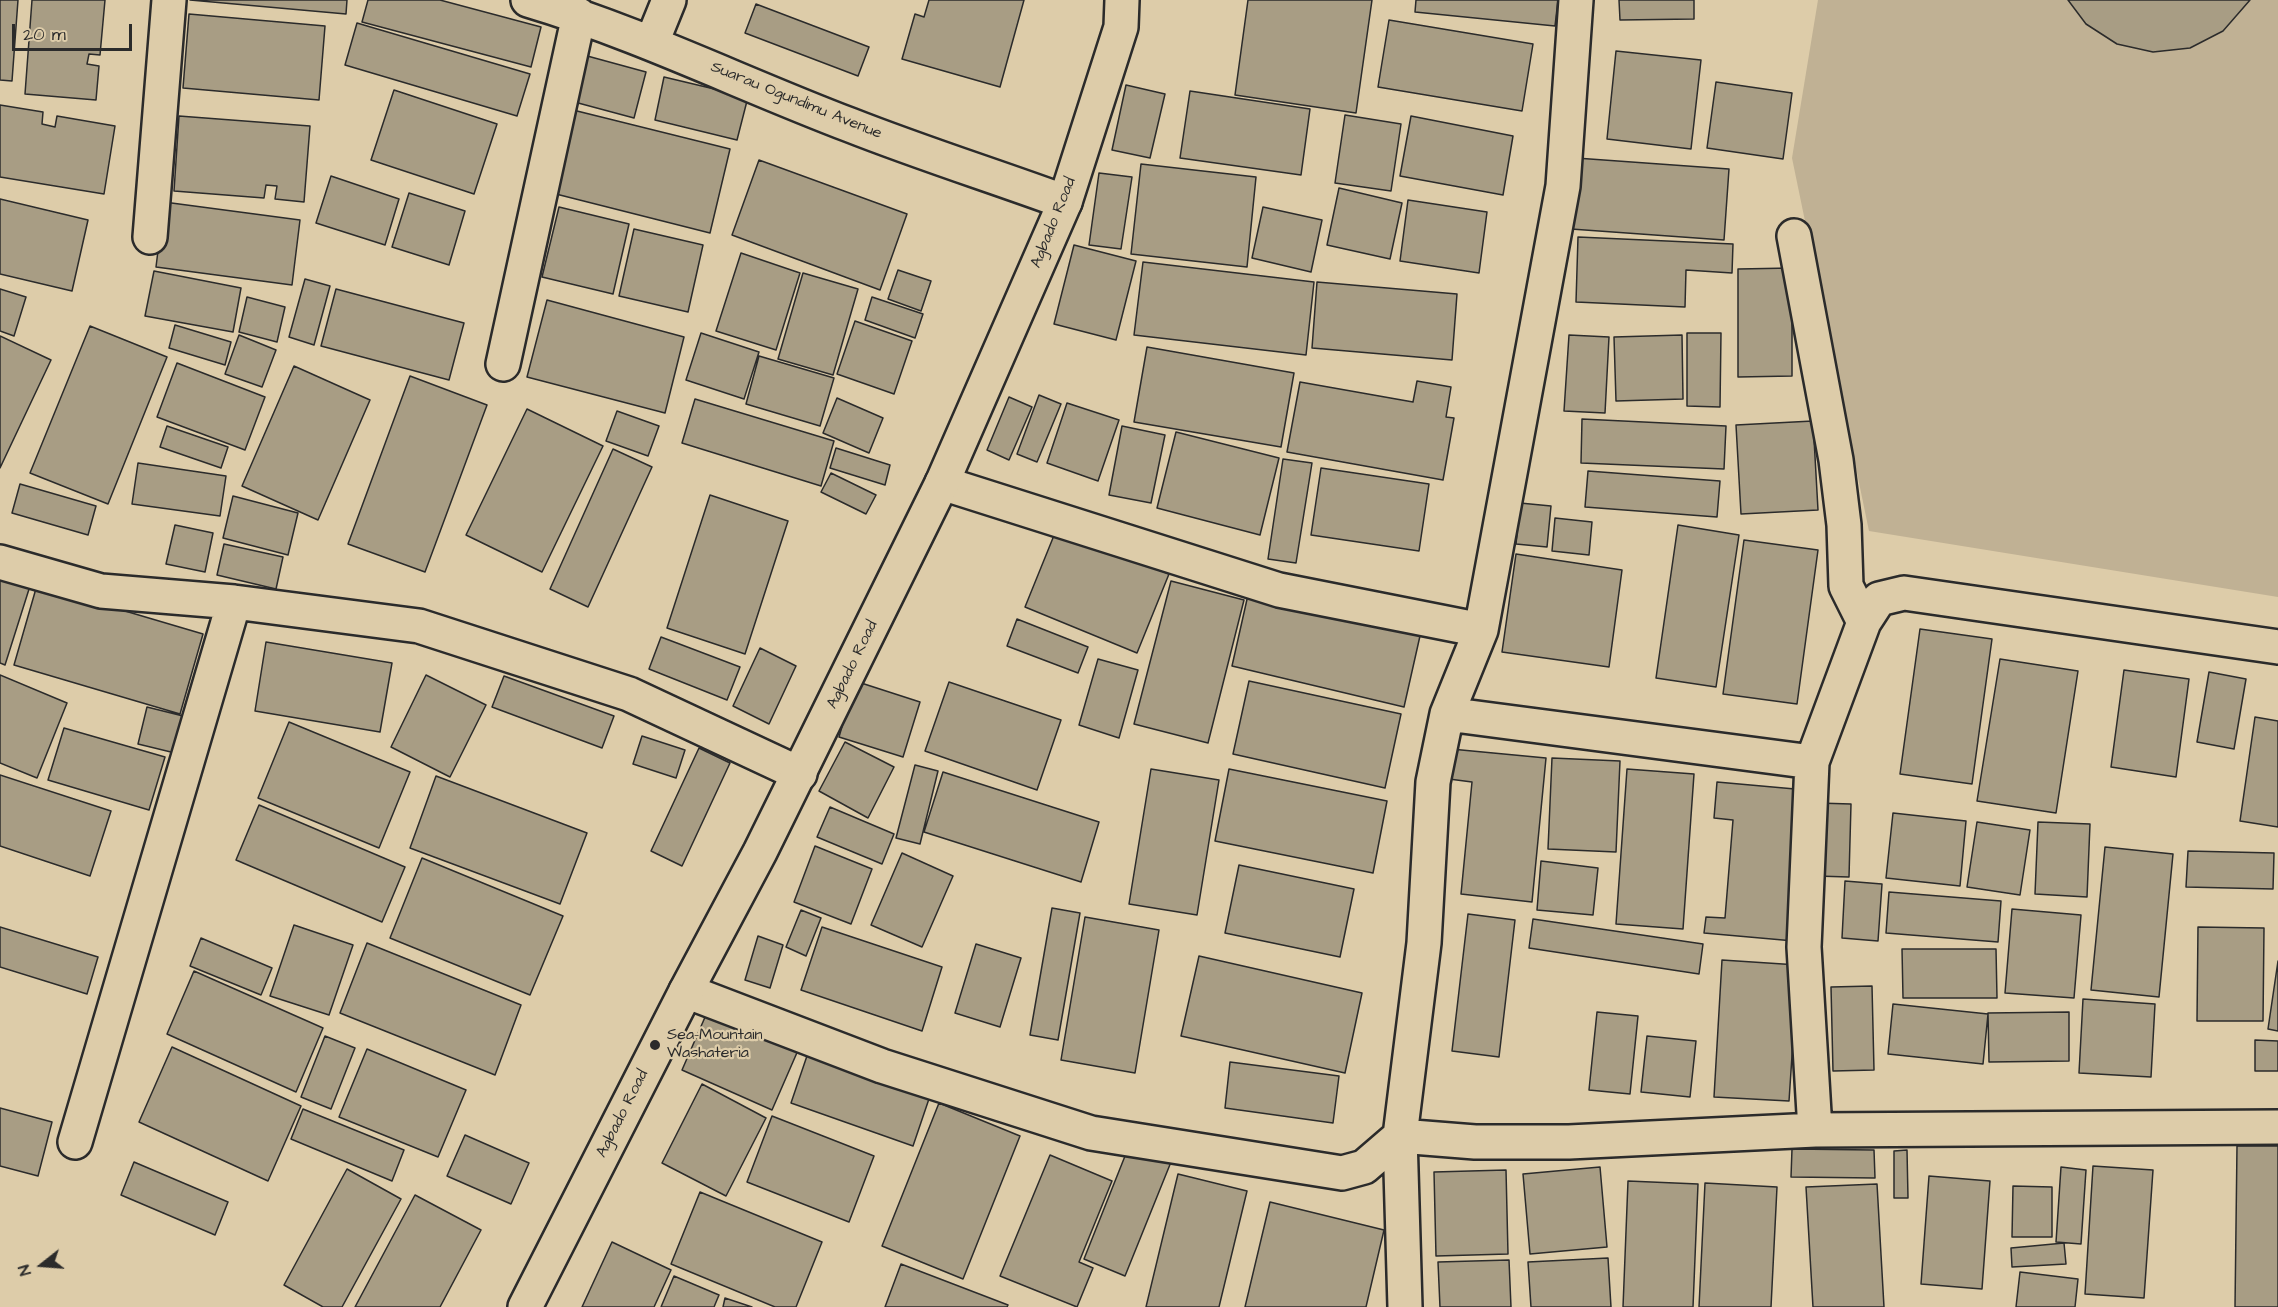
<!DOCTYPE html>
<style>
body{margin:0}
#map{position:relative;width:2278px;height:1307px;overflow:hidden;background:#ddcca9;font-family:"Architects Daughter",sans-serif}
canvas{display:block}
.north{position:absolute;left:12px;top:1235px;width:60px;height:60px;-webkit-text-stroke:4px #ddcca9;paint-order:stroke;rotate:253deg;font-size:16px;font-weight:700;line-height:24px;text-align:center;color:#2b2b2b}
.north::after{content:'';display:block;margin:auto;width:21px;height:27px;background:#2b2b2b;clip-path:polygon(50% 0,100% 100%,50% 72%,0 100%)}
.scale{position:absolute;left:12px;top:24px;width:120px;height:27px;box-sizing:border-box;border:3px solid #2b2b2b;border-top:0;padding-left:8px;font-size:18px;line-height:21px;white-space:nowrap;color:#2b2b2b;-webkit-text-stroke:4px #ddcca9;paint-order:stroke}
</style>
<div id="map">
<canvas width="2278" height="1307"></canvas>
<div class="north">N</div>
<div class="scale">20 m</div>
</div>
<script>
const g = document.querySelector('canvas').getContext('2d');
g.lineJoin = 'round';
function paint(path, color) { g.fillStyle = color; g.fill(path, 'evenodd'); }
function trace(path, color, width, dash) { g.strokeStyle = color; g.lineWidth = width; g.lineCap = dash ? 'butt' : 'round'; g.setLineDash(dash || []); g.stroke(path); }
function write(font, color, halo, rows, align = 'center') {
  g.font = font + ' "Architects Daughter",sans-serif'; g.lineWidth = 4.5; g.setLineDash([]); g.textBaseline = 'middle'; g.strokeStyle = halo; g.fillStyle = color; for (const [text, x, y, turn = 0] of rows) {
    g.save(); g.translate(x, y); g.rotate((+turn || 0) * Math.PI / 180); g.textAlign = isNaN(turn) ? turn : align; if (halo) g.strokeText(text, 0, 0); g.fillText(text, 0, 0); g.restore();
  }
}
paint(new Path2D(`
 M 1818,0 L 2278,0 L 2278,597 L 1869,531 L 1792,158 Z`), '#c0b194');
const building = new Path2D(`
 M 0,0 L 18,0 L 12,81 L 0,80 Z
 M 32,0 L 105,0 L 100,55 L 89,54 L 87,64 L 99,66 L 96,100 L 25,94 Z
 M 190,0 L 347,0 L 346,14 Z
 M 368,0 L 440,0 L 541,27 L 531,67 L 362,22 Z
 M 929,0 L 1024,0 L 1000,87 L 902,59 L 915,14 L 924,17 Z
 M 1248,0 L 1372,0 L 1356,113 L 1235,95 Z
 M 1416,0 L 1558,0 L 1555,26 L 1415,12 Z
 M 1619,0 L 1694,0 L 1694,19 L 1620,20 Z
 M 2068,0 L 2250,0 L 2223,31 L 2190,48 L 2153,52 L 2117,44 L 2086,24 Z
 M 756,4 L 869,47 L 858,76 L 745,33 Z
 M 189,14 L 325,26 L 319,100 L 183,88 Z
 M 1389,20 L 1533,44 L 1522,111 L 1378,87 Z
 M 357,23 L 530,74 L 517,116 L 345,65 Z
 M 1616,51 L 1701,60 L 1691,149 L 1607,139 Z
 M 580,54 L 646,72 L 634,118 L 567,100 Z
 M 664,77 L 748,97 L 737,140 L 655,120 Z
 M 1716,82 L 1792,93 L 1783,159 L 1707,148 Z
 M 1126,85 L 1165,94 L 1150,158 L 1112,150 Z
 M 394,90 L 497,124 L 474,194 L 371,160 Z
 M 1190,91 L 1310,109 L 1301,175 L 1180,158 Z
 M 0,105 L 43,112 L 42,124 L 55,127 L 57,116 L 115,126 L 104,194 L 0,177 Z
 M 573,110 L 730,149 L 710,233 L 552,193 Z
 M 1345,115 L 1401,124 L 1391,191 L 1335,183 Z
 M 179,116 L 310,126 L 304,202 L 275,199 L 277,186 L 266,185 L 264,198 L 174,191 Z
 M 1411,116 L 1513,136 L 1503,195 L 1400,176 Z
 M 1576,158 L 1729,169 L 1724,240 L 1571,229 Z
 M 759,160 L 907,214 L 880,290 L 732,235 Z
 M 1141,164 L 1256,177 L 1247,267 L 1131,254 Z
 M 1099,173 L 1132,177 L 1121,249 L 1089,245 Z
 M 331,176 L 399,199 L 385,245 L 316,223 Z
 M 1339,188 L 1402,203 L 1390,259 L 1327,245 Z
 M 409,193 L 465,211 L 449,265 L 392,247 Z
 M 0,199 L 88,220 L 72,291 L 0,274 Z
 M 1408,200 L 1487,212 L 1479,273 L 1400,261 Z
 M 164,202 L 300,220 L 292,285 L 156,267 Z
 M 559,207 L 629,224 L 613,294 L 542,277 Z
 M 1263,207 L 1322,220 L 1311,272 L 1252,258 Z
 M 634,229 L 703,245 L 688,312 L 619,296 Z
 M 1578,237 L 1733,244 L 1732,273 L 1686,270 L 1685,307 L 1576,302 Z
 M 1074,245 L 1136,261 L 1116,340 L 1054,324 Z
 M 741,253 L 800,273 L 776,350 L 716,331 Z
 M 1143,262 L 1314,282 L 1306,355 L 1134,335 Z
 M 1792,268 L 1792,376 L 1738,377 L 1738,269 Z
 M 898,270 L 931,281 L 921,311 L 888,299 Z
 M 154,271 L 241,288 L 233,332 L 145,316 Z
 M 803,273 L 858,289 L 833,375 L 778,359 Z
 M 305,279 L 330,286 L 314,345 L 289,337 Z
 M 1317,282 L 1457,294 L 1452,360 L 1312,348 Z
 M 0,289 L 26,297 L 14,336 L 0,331 Z
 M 336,289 L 464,323 L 449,380 L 321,346 Z
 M 247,297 L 285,307 L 277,342 L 239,332 Z
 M 872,297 L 923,314 L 915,338 L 865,320 Z
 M 547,300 L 684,337 L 665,413 L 527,377 Z
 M 855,321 L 912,341 L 894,394 L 837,374 Z
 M 175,325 L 231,342 L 225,365 L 169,348 Z
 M 90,326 L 167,357 L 108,504 L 30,473 Z
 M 701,333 L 759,352 L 744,399 L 686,380 Z
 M 1687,333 L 1721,333 L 1720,407 L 1687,406 Z
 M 239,335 L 276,350 L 262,387 L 225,374 Z
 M 1569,335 L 1609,337 L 1605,413 L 1564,411 Z
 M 1682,335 L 1683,399 L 1616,401 L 1614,337 Z
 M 0,336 L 51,360 L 0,468 Z
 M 1147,347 L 1294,373 L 1281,447 L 1134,422 Z
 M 759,356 L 834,378 L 820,426 L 746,404 Z
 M 177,363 L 265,397 L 245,450 L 157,417 Z
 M 294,366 L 370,400 L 318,520 L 242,486 Z
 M 410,376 L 487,405 L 425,572 L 348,544 Z
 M 1417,381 L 1451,387 L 1446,417 L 1454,418 L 1443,480 L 1287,452 L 1300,382 L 1413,402 Z
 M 1039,395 L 1061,404 L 1037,462 L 1017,454 Z
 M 1009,397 L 1032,407 L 1009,460 L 987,450 Z
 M 837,398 L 883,418 L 869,453 L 823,433 Z
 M 695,399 L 834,441 L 821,486 L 682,443 Z
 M 1067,403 L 1119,420 L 1098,481 L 1047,463 Z
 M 527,409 L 603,446 L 542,572 L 466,535 Z
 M 617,411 L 659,426 L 648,456 L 606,441 Z
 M 1582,419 L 1726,426 L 1724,469 L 1581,463 Z
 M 1813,421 L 1818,510 L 1741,514 L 1736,425 Z
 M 167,426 L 228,447 L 221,468 L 160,447 Z
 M 1122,426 L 1165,435 L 1151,503 L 1109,495 Z
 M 1176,432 L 1279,458 L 1260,535 L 1157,508 Z
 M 836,448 L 890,465 L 885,485 L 830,468 Z
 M 613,449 L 652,467 L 588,607 L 550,589 Z
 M 1283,459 L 1312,463 L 1296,563 L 1268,559 Z
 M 138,463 L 226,476 L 220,516 L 132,504 Z
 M 1321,468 L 1429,484 L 1419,551 L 1311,535 Z
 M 1588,471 L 1720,481 L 1717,517 L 1585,507 Z
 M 831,473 L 876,495 L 866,514 L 821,492 Z
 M 20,484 L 96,506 L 88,535 L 12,513 Z
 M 710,495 L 788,521 L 745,654 L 667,628 Z
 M 233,496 L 298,513 L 288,555 L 223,538 Z
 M 1520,503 L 1551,506 L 1547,547 L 1516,544 Z
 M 1555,518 L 1592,522 L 1589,555 L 1552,551 Z
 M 175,525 L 213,533 L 205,572 L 166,564 Z
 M 1678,525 L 1739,535 L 1716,687 L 1656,678 Z
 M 1057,528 L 1169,574 L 1137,653 L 1025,607 Z
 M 1744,540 L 1818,550 L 1797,704 L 1723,694 Z
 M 224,544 L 283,557 L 276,589 L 217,575 Z
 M 1516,554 L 1622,570 L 1609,667 L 1502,652 Z
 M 0,576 L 30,586 L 5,665 L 0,663 Z
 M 1171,581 L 1244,600 L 1208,743 L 1134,724 Z
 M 37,585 L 203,634 L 180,714 L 14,665 Z
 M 1250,586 L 1422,627 L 1404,707 L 1232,666 Z
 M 1017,619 L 1088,647 L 1078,673 L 1007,646 Z
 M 1920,629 L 1992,639 L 1972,784 L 1900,774 Z
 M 661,637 L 740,667 L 727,700 L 649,669 Z
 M 266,642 L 392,663 L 380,732 L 255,711 Z
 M 760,648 L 796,666 L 769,724 L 733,706 Z
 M 1098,659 L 1138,670 L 1119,738 L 1079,725 Z
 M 2000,659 L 2078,671 L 2056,813 L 1977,801 Z
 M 2124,670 L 2189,679 L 2176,777 L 2111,767 Z
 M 2209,672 L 2246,679 L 2234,749 L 2197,742 Z
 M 0,675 L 67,703 L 37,778 L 0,763 Z
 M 426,675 L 486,705 L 450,777 L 391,747 Z
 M 504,676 L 614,716 L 602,748 L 492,707 Z
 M 855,681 L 920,702 L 903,757 L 839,737 Z
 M 1249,681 L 1401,714 L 1385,788 L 1233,754 Z
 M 949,682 L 1061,720 L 1037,790 L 925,751 Z
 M 147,707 L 183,716 L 175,753 L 138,744 Z
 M 2255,717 L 2278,721 L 2278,827 L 2240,821 Z
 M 289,722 L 410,772 L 379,848 L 258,798 Z
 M 64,728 L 165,757 L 149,810 L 48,780 Z
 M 642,736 L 685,750 L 676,778 L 633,764 Z
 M 845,742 L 894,767 L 868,818 L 819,791 Z
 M 699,748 L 730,763 L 682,866 L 651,851 Z
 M 1451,749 L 1546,758 L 1532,902 L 1461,894 L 1472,782 L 1449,779 Z
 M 1552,758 L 1620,761 L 1616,852 L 1548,849 Z
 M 915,765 L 938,771 L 920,844 L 896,838 Z
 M 1151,769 L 1219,780 L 1197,915 L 1129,904 Z
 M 1229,769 L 1387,801 L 1373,873 L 1215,841 Z
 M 1627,769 L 1694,774 L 1683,929 L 1616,924 Z
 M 943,772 L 1099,822 L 1081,882 L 924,832 Z
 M 0,775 L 111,811 L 90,876 L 0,846 Z
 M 436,776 L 587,833 L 560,904 L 410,848 Z
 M 1717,782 L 1806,790 L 1794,941 L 1704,933 L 1706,917 L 1725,918 L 1733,820 L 1714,818 Z
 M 1817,803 L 1851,804 L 1849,877 L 1816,876 Z
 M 259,805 L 405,867 L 382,922 L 236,860 Z
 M 830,807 L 894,834 L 882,864 L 817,837 Z
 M 1893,813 L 1966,821 L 1960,886 L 1886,878 Z
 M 1977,822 L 2030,830 L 2020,895 L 1967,887 Z
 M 2038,822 L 2090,824 L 2087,897 L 2035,894 Z
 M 815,846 L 872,869 L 851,924 L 794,902 Z
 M 2105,847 L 2173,854 L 2159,997 L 2091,990 Z
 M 2188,851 L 2274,853 L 2273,889 L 2186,887 Z
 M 902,853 L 953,876 L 922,947 L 871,925 Z
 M 422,858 L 563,916 L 530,995 L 390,938 Z
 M 1541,861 L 1598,868 L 1593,915 L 1537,910 Z
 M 1239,865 L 1354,889 L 1340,957 L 1225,933 Z
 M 1845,881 L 1882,884 L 1878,941 L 1842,938 Z
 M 1889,892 L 2001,901 L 1998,942 L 1886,933 Z
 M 1052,908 L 1080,913 L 1058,1040 L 1030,1035 Z
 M 2012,909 L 2081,915 L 2074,998 L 2005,993 Z
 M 801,910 L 821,918 L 806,956 L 786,947 Z
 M 1468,914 L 1515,920 L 1499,1057 L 1452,1051 Z
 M 1085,917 L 1159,930 L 1135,1073 L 1061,1060 Z
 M 1533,919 L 1703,944 L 1699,974 L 1529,948 Z
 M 294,925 L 353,945 L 329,1015 L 270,996 Z
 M 0,927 L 98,957 L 87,994 L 0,967 Z
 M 822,927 L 942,967 L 922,1031 L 801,990 Z
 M 2198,927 L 2264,928 L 2263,1021 L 2197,1021 Z
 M 758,936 L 783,945 L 770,988 L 745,980 Z
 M 201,938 L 272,968 L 261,995 L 190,966 Z
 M 367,943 L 521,1005 L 495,1075 L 340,1013 Z
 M 976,944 L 1021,958 L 1000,1027 L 955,1013 Z
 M 1902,949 L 1996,949 L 1997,998 L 1903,998 Z
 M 1199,956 L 1362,993 L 1345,1073 L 1181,1036 Z
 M 1722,960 L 1798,965 L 1789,1101 L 1714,1097 Z
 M 2278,961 L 2278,1031 L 2268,1029 Z
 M 194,971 L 323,1028 L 296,1092 L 167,1034 Z
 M 1872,986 L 1874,1070 L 1833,1071 L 1831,987 Z
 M 2083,999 L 2155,1004 L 2151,1077 L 2079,1073 Z
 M 1893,1004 L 1988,1014 L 1983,1064 L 1888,1054 Z
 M 709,1008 L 799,1048 L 772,1110 L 682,1070 Z
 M 1597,1012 L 1638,1016 L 1630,1094 L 1589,1090 Z
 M 2069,1012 L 2069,1061 L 1989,1062 L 1988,1013 Z
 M 325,1036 L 355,1048 L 331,1109 L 301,1097 Z
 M 1647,1036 L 1696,1041 L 1690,1097 L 1641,1092 Z
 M 2255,1040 L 2278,1041 L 2278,1071 L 2255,1071 Z
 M 172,1047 L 301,1106 L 268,1181 L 139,1122 Z
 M 810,1047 L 932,1090 L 913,1146 L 791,1103 Z
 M 367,1049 L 466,1090 L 438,1157 L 339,1117 Z
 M 1230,1062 L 1339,1076 L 1333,1123 L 1225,1108 Z
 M 702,1084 L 766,1118 L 726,1196 L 662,1163 Z
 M 939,1103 L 1020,1136 L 963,1279 L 882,1246 Z
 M 0,1108 L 52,1122 L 38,1176 L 0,1166 Z
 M 303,1109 L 404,1150 L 392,1181 L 291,1139 Z
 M 772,1116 L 874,1156 L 849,1222 L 747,1182 Z
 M 465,1135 L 529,1163 L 511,1204 L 447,1176 Z
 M 1129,1146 L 1171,1162 L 1125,1276 L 1084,1259 Z
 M 2237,1146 L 2278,1146 L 2278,1307 L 2235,1307 Z
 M 1792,1149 L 1874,1150 L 1875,1178 L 1791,1177 Z
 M 1907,1150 L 1908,1198 L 1894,1198 L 1894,1151 Z
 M 1050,1155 L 1112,1181 L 1079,1262 L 1093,1268 L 1077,1307 L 1000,1276 Z
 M 134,1162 L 228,1202 L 215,1235 L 121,1195 Z
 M 2093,1166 L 2153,1170 L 2144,1298 L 2085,1294 Z
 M 1600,1167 L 1607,1247 L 1530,1254 L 1523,1174 Z
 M 2061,1167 L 2086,1170 L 2081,1244 L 2056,1242 Z
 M 347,1169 L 401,1199 L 342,1307 L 323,1307 L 284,1285 Z
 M 1506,1170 L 1508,1254 L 1436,1256 L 1434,1172 Z
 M 1178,1174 L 1247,1191 L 1219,1307 L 1146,1307 Z
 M 1929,1176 L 1990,1181 L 1982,1289 L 1921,1284 Z
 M 1628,1181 L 1698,1184 L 1693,1307 L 1623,1307 Z
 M 1705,1183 L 1777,1187 L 1771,1307 L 1699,1307 Z
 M 1877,1184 L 1884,1307 L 1813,1307 L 1806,1187 Z
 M 2013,1186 L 2052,1187 L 2052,1237 L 2012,1237 Z
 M 700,1192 L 822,1242 L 796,1307 L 775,1307 L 671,1264 Z
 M 415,1195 L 481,1230 L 440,1307 L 355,1307 Z
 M 1270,1202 L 1384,1230 L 1366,1307 L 1245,1307 Z
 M 612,1242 L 671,1270 L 654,1307 L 582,1307 Z
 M 2064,1243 L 2066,1264 L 2012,1267 L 2011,1248 Z
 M 1608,1258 L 1611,1307 L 1531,1307 L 1528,1262 Z
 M 1509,1260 L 1511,1307 L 1440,1307 L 1438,1262 Z
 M 901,1264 L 1008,1305 L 1007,1307 L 885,1307 Z
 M 2020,1272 L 2078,1279 L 2075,1307 L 2016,1307 Z
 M 674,1276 L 719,1295 L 714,1307 L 661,1307 Z
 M 725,1298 L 752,1307 L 723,1307 Z`);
paint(building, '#a89d84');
trace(building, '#2b2b2b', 1.5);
const minor = new Path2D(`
 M 528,0 C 639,33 742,84 850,125 C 921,153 994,176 1065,202
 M 652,42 L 669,0
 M 1794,236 L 1836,460 L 1844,525 L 1846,586 L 1864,622
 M 150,237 L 169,0
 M 503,364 L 579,15
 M 942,483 L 1279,590 L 1481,630
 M 0,562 L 101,591 L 234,602 L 419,626 L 629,694 L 800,774
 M 1447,714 L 1812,762
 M 686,991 L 882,1066 L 1091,1133 L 1342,1173 L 1364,1167 L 1400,1136 L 1475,1142 L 1569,1142 L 1815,1130 L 2278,1127
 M 1815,1130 L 1804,947 L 1812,762 L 1864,622 L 1879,599 L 1904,593 L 2278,647
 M 75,1142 L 234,602
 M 1405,1307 L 1400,1136 L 1424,943 L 1433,782 L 1447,714 L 1481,630 L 1563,186 L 1576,0`);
const secondary = new Path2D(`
 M 525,1307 L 686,991 L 760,852 L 942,483 L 1065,202 L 1121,27 L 1122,0`);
trace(minor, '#2b2b2b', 38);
trace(secondary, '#2b2b2b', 38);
trace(minor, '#ddcca9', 33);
trace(secondary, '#ddcca9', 33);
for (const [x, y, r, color] of [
 [655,1045,6,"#2b2b2b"]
]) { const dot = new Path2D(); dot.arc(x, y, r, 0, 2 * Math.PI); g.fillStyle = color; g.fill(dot); trace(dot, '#ddcca9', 2); }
write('16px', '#2b2b2b', '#ddcca9', [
 ["Suarau Ogundimu Avenue",796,101,22],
 ["Agbado Road",1054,223,-68],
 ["Agbado Road",853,665,-64],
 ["Agbado Road",623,1114,-63]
]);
write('16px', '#2b2b2b', '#ddcca9', [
 ["Sea-Mountain",667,1036],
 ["Washateria",667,1054]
], 'left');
</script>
